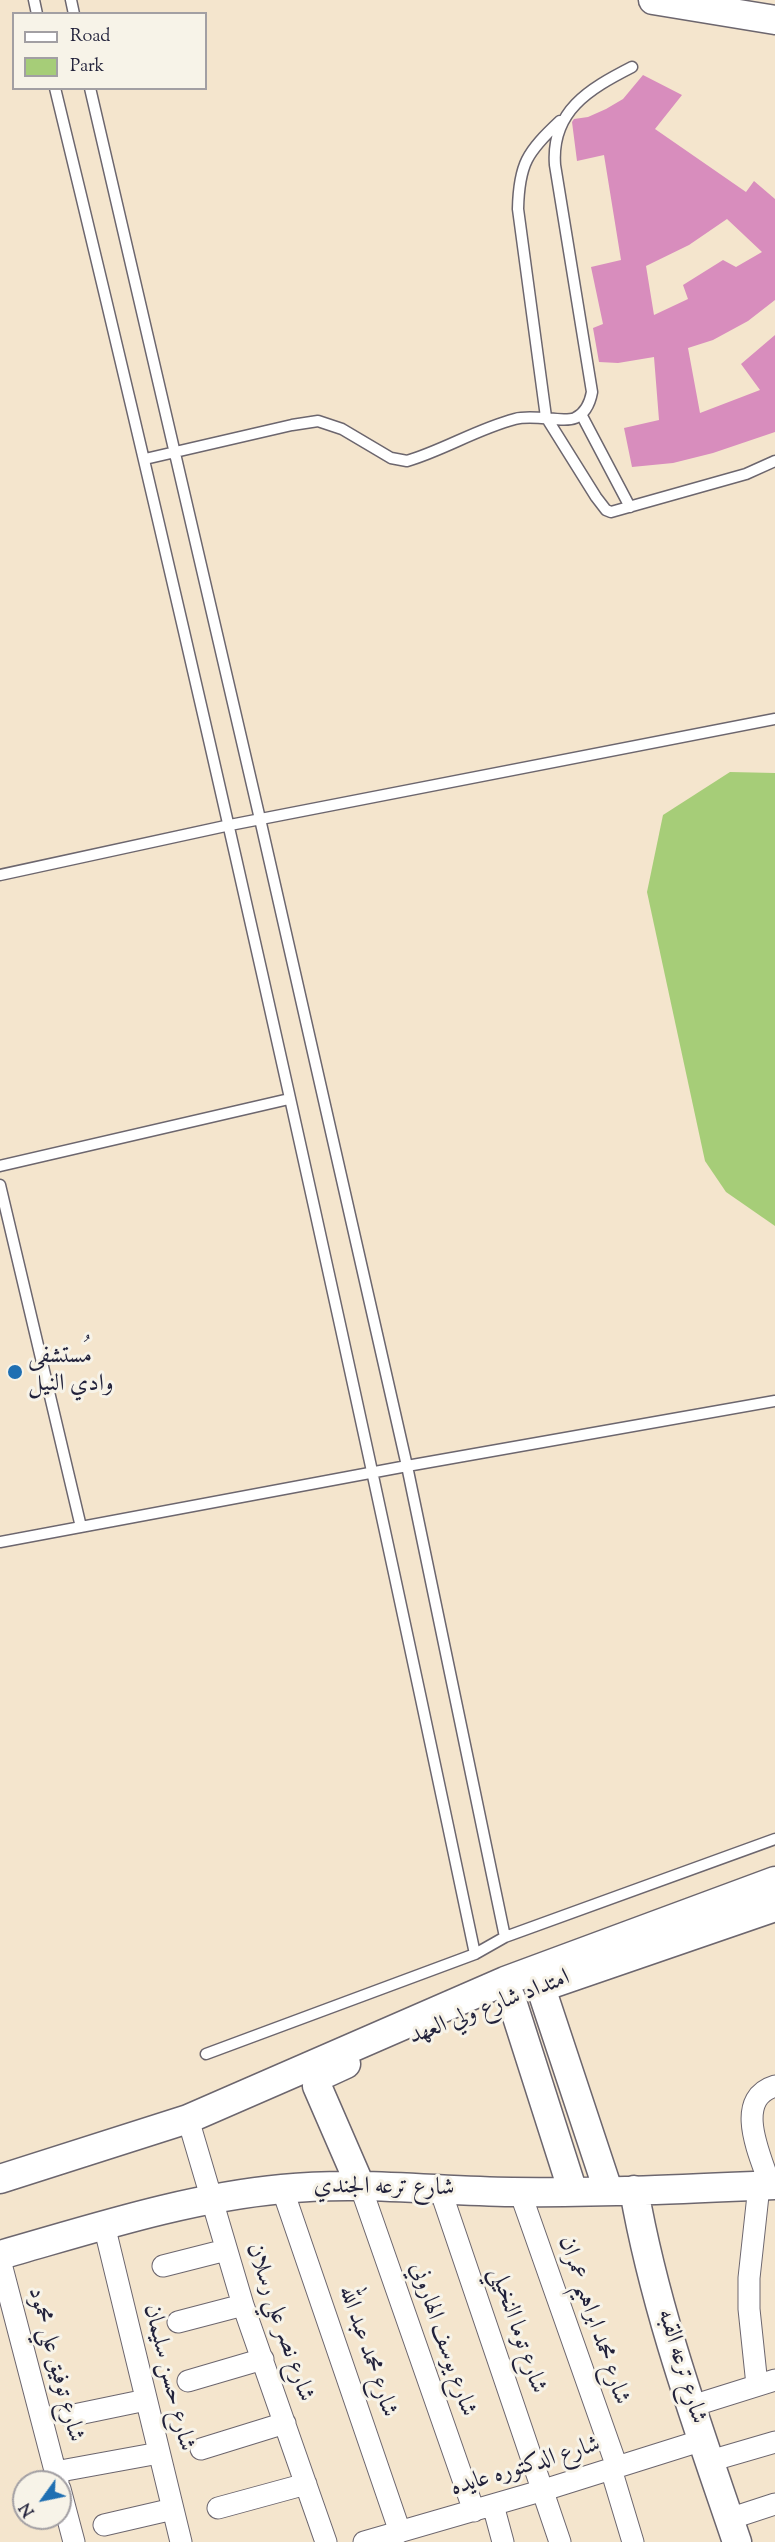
<!DOCTYPE html>
<meta charset="utf-8">
<style>
body{margin:0}
#map{position:relative;width:775px;height:2542px;overflow:hidden;background:#f4e5cd;font-family:"Sorts Mill Goudy",serif}
canvas{display:block}
.legend{position:absolute;left:12px;top:12px;width:195px;height:78px;box-sizing:border-box;background:#f7f3e8;border:2px solid #a29fa3;margin:0;padding:8px 10px;list-style:none;font-size:18px;color:#22223b}
.legend li{display:flex;align-items:center;gap:12px;height:30px}
.legend b{width:30px;border:2px solid #a29fa3}
.north{position:absolute;left:12px;top:2470px;width:60px;height:60px;box-sizing:border-box;background:#f7f3e8;border:2px solid #a29fa3;border-radius:50%;rotate:237deg;font-size:16px;font-weight:700;line-height:24px;text-align:center;color:#22223b}
.north::after{content:'';display:block;margin:auto;width:21px;height:27px;background:#1f6fb2;clip-path:polygon(50% 0,100% 100%,50% 72%,0 100%)}
</style>
<div id="map">
<canvas width="775" height="2542"></canvas>
<ul class="legend">
<li><b style="height:8px;background:#fff"></b>Road</li>
<li><b style="height:16px;background:#a6cd78"></b>Park</li>
</ul>
<div class="north">N</div>
</div>
<script>
const g = document.querySelector('canvas').getContext('2d');
g.lineJoin = 'round';
function paint(path, color) { g.fillStyle = color; g.fill(path, 'evenodd'); }
function trace(path, color, width, dash) { g.strokeStyle = color; g.lineWidth = width; g.lineCap = dash ? 'butt' : 'round'; g.setLineDash(dash || []); g.stroke(path); }
function write(font, color, halo, rows, align = 'center') {
  g.font = font + ' "Sorts Mill Goudy",Amiri,serif'; g.lineWidth = 6; g.setLineDash([]); g.textBaseline = 'middle'; g.strokeStyle = halo; g.fillStyle = color; for (const [text, x, y, turn = 0] of rows) {
    g.save(); g.translate(x, y); g.rotate((+turn || 0) * Math.PI / 180); g.textAlign = isNaN(turn) ? turn : align; if (halo) g.strokeText(text, 0, 0); g.fillText(text, 0, 0); g.restore();
  }
}
paint(new Path2D(`
 M 730,772 L 775,773 L 775,1226 L 726,1192 L 705,1161 L 647,892 L 663,815 Z`), '#a6cd78');
paint(new Path2D(`
 M 643,75 L 682,95 L 655,129 L 746,192 L 754,181 L 775,199 L 775,300 L 748,321 L 713,340 L 688,348 L 700,413 L 760,390 L 741,364 L 775,335 L 775,432 L 713,453 L 673,463 L 632,467 L 624,428 L 659,420 L 654,357 L 618,363 L 599,362 L 593,328 L 603,324 L 591,267 L 621,260 L 604,155 L 577,161 L 572,122 L 574,119 L 588,117 L 606,109 L 623,99 ZM 727,219 L 762,252 L 736,267 L 723,260 L 683,285 L 688,299 L 654,315 L 646,266 L 689,245 Z`), '#d88dbd');
const lane = new Path2D(`
 M 34,0 L 37,14
 M 71,0 L 74,14
 M 55,88 C 206,708 344,1330 475,1954
 M 90,88 L 260,819 L 407,1466 L 505,1937
 M 560,121 C 527,152 519,164 518,209 L 546,417 L 596,497 L 606,510 L 611,512 L 746,474 L 775,461
 M 581,414 L 630,507
 M 145,459 L 292,425 L 318,421 L 342,429 L 391,458 L 407,461 C 444,450 477,429 515,419 C 534,414 563,423 575,418 C 586,413 590,403 592,392 L 555,165 C 551,111 589,89 632,67
 M 0,875 L 230,825 L 775,719
 M 0,1166 L 289,1099
 M 0,1185 L 81,1527
 M 0,1542 L 407,1466 L 775,1401
 M 206,2054 L 475,1954 L 505,1937 L 775,1839`);
const street = new Path2D(`
 M 188,2119 L 243,2305 L 326,2542
 M 360,2185 L 474,2511
 M 770,2185 C 761,2157 732,2099 775,2086
 M 282,2188 L 400,2532
 M 440,2189 L 560,2542
 M 520,2192 L 617,2467
 M 104,2225 L 181,2542
 M 0,2260 L 58,2482
 M 163,2266 L 226,2250
 M 178,2322 L 243,2305
 M 188,2381 L 263,2359
 M 757,2385 L 749,2309 L 749,2278 L 759,2186
 M 692,2406 L 775,2380
 M 69,2416 L 146,2400
 M 201,2449 L 285,2423
 M 710,2461 L 775,2442
 M 611,2469 L 633,2542
 M 55,2472 L 159,2453
 M 60,2489 L 74,2542
 M 493,2505 L 503,2542
 M 218,2508 L 306,2484
 M 729,2519 L 775,2504
 M 104,2525 L 173,2509
 M 364,2542 L 544,2490 L 703,2440`);
const secondary = new Path2D(`
 M 653,0 L 775,20
 M 551,1984 L 775,1907
 M 541,1988 L 608,2190
 M 511,1998 L 573,2192
 M 346,2064 L 320,2076 L 317,2086 L 360,2185
 M 0,2179 L 188,2119 L 505,1981 L 775,1881
 M 634,2190 C 655,2310 698,2427 737,2542
 M 0,2255 C 92,2229 186,2198 282,2189 C 359,2181 435,2191 512,2192 C 600,2193 688,2189 775,2185`);
trace(lane, '#6c666e', 13);
trace(street, '#6c666e', 23);
trace(secondary, '#6c666e', 31);
trace(lane, '#fff', 10);
trace(street, '#fff', 21);
trace(secondary, '#fff', 28);
for (const [x, y, r, color] of [
 [15,1372,8,"#1f6fb2"]
]) { const dot = new Path2D(); dot.arc(x, y, r, 0, 2 * Math.PI); g.fillStyle = color; g.fill(dot); trace(dot, '#f7f3e8', 2); }
write('24px', '#22223b', '#f7f3e8', [
 ["مُستشفى",28,1358],
 ["وادي النيل",28,1386]
], 'left');
write('24px', '#22223b', '#f7f3e8', [
 ["امتداد شارع ولي العهد",490,2009,-21],
 ["شارع ترعه الجندي",384,2189,1],
 ["شارع محمد ابراهيم عمران",592,2321,71],
 ["شارع نصر علي رسلان",278,2323,71],
 ["شارع توما النخيلي",516,2331,71],
 ["شارع يوسف الهاروني",441,2340,71],
 ["شارع محمد عبد الله",366,2352,71],
 ["شارع توفيق علي محمود",54,2365,75],
 ["شارع ترعه القبه",680,2367,73],
 ["شارع حسن سليمان",167,2378,76],
 ["شارع الدكتوره عايده",526,2468,-17]
]);
</script>
